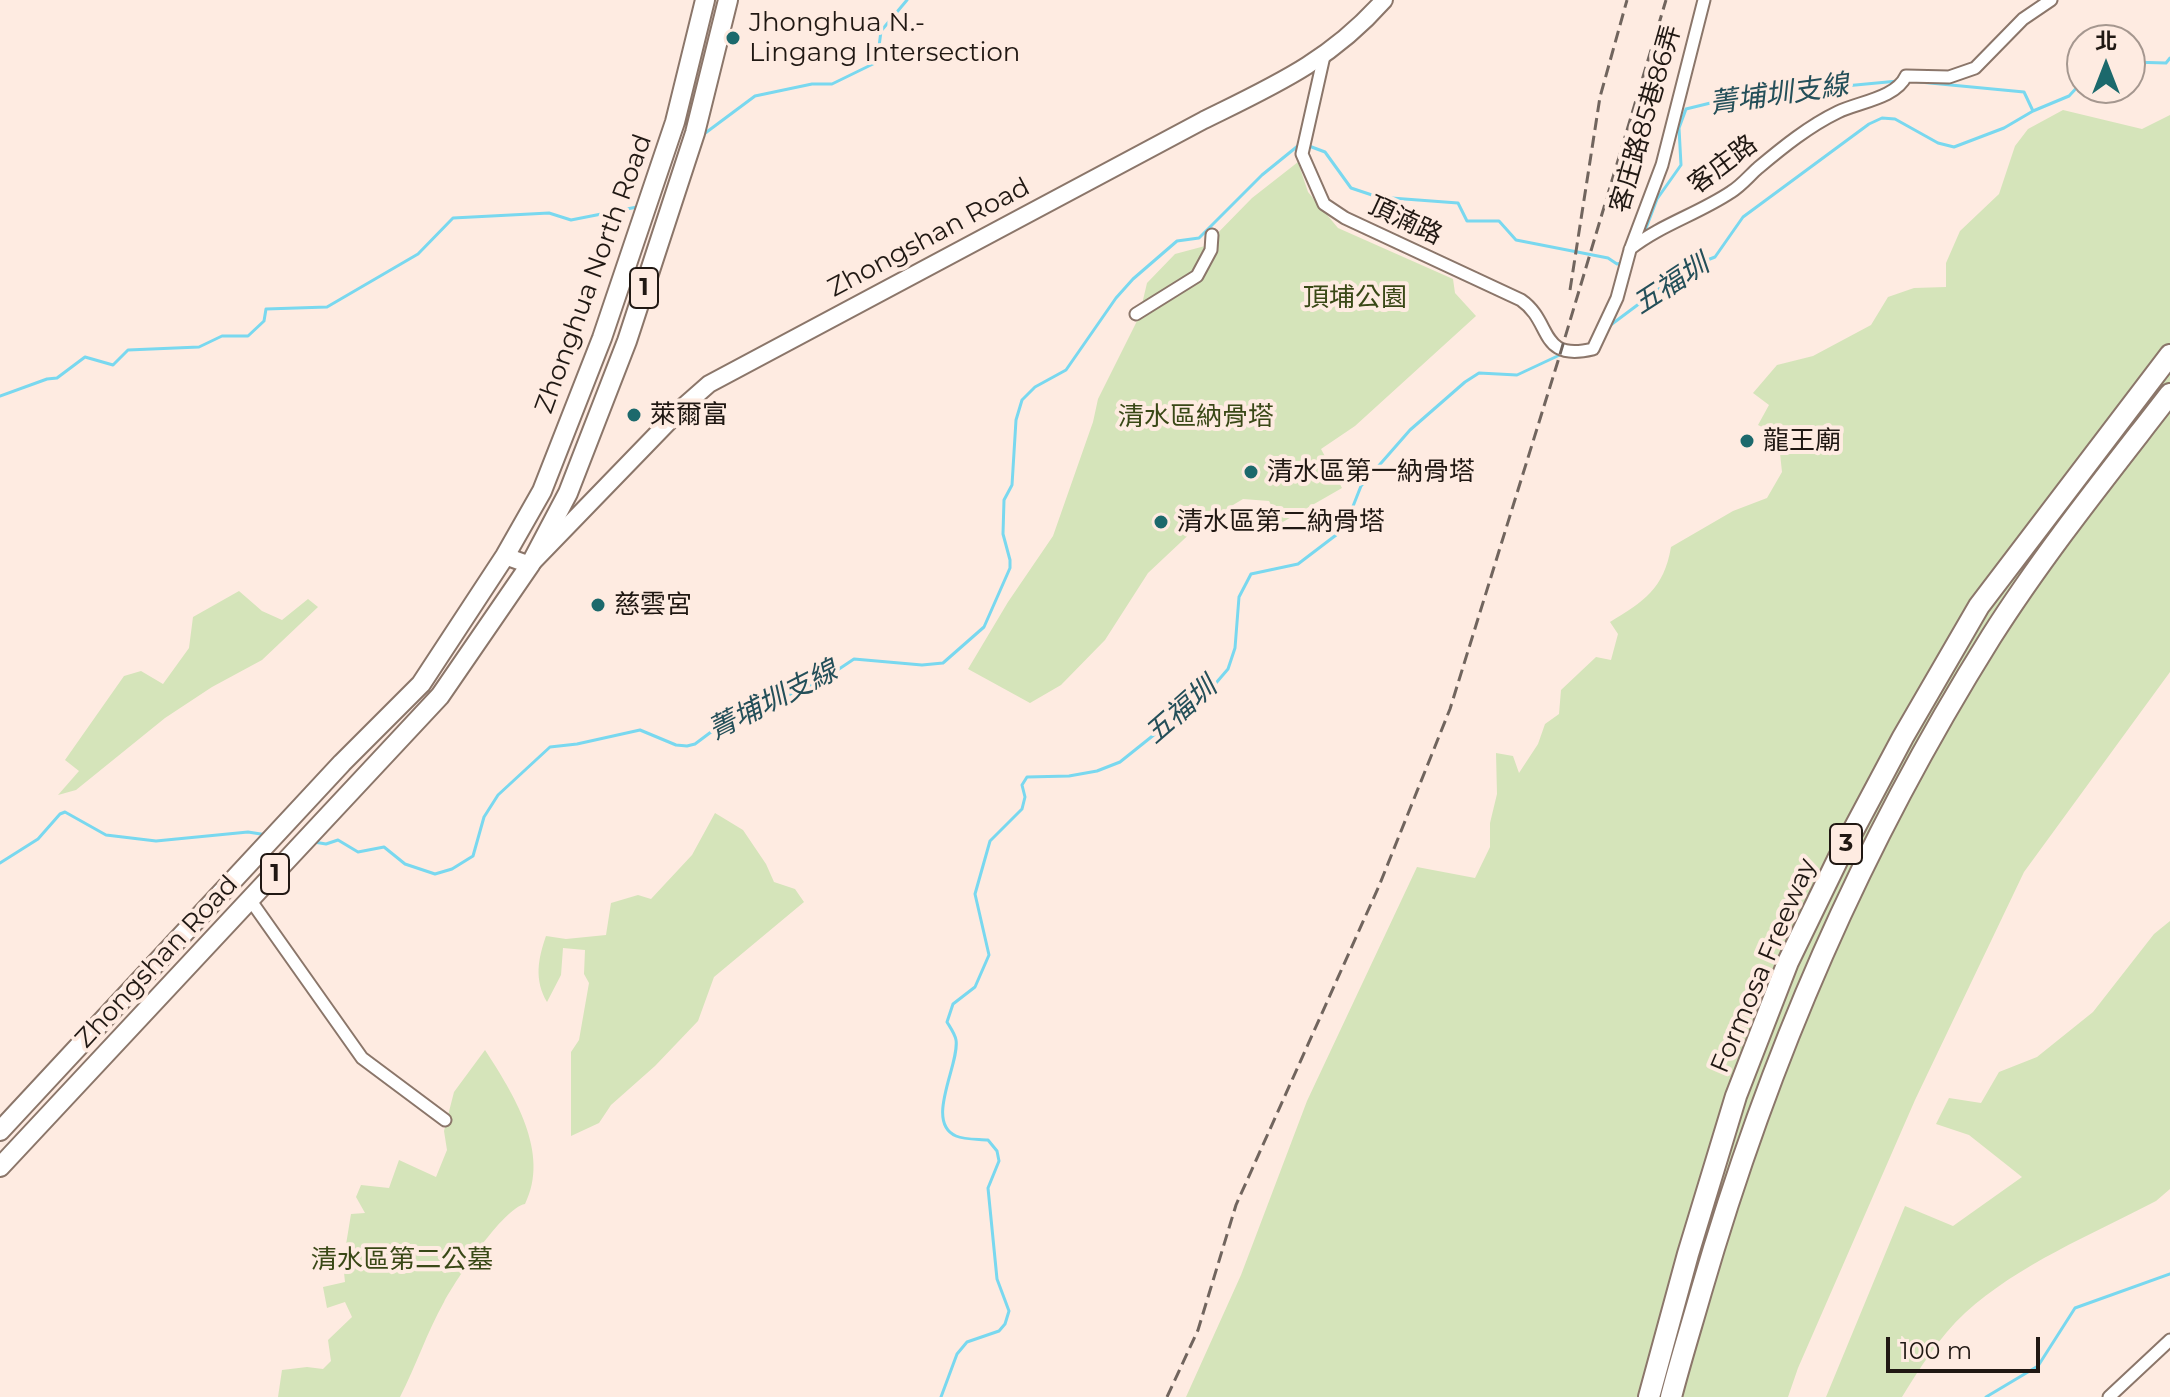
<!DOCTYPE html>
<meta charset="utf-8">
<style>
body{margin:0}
#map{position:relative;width:2170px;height:1397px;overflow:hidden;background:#feebe1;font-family:Montserrat,"Noto Sans TC",sans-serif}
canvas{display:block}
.north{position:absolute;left:2066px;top:24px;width:80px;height:80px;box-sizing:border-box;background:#feebe1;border:2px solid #a5978f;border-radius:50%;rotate:0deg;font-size:22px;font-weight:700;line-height:32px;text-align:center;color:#201813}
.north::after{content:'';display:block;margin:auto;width:28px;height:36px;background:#1c696c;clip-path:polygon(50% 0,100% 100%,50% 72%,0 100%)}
.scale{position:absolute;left:1886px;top:1337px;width:154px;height:36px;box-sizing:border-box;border:4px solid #201813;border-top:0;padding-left:10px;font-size:24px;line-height:28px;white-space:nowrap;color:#201813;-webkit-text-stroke:6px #feebe1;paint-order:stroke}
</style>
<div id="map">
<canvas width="2170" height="1397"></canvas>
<div class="north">北</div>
<div class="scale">100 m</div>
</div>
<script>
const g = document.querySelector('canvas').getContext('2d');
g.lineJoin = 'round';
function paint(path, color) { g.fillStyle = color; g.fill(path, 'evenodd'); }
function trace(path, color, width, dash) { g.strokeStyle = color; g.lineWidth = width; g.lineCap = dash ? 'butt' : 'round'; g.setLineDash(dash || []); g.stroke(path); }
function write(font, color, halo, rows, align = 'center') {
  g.font = font + ' Montserrat,"Noto Sans TC",sans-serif'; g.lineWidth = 8; g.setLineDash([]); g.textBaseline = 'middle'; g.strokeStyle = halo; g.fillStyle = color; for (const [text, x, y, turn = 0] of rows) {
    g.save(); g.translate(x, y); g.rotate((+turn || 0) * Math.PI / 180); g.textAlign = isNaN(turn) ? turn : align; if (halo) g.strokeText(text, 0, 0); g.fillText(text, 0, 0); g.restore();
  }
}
paint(new Path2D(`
 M 2063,110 L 2142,129 L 2170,115 L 2170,672 L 2024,872 L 1915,1100 L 1798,1368 L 1788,1397 L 1186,1397 L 1241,1275 L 1307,1101 L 1417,867 L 1475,878 L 1490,847 L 1490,823 L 1497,794 L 1496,753 L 1513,756 L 1519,773 L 1538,744 L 1545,724 L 1559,714 L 1561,690 L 1596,657 L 1611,660 L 1618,634 L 1610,622 C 1643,602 1664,589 1671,547 L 1733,511 L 1767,498 L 1782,472 L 1778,435 L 1758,425 L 1769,405 L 1753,393 L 1777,365 L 1813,356 L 1871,325 L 1888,297 L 1914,288 L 1946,287 L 1946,263 L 1960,231 L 1999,194 L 2015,146 L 2028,129 Z
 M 1298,162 L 1308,192 L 1338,228 L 1453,279 L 1455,293 L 1476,316 L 1355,426 L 1321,449 L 1342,488 L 1281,523 L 1269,501 L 1243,499 L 1198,526 L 1148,573 L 1105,640 L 1061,685 L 1030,703 L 968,669 L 1008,602 L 1053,536 L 1093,422 L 1098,399 L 1139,317 L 1147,283 L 1175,254 L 1205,246 L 1252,198 Z
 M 239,591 L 262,611 L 282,620 L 308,599 L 318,607 L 262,660 L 212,687 L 165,718 L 76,790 L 58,795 L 79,771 L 65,760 L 124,676 L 141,671 L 163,684 L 189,648 L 193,617 Z
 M 715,813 L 743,830 L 766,864 L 774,882 L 795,889 L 804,902 L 714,977 L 698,1021 L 655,1066 L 611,1105 L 599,1123 L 571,1136 L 571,1052 L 579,1040 L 589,983 L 584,974 L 585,950 L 563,948 L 561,975 L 547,1002 C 534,980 538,959 546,936 L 566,939 L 606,935 L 611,903 L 638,895 L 651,899 L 692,855 Z
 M 2170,921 L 2170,1189 L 2156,1201 C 2091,1235 2019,1264 1965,1313 C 1939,1337 1920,1368 1902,1397 L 1826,1397 L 1905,1206 L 1953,1226 L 2022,1177 L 1969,1135 L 1936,1124 L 1949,1098 L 1981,1103 L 1999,1072 L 2037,1057 L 2093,1012 L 2154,934 Z
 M 485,1050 C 513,1093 551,1153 525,1204 C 503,1208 456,1280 444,1302 C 427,1332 416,1366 400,1397 L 278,1397 L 282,1370 L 307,1367 L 323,1369 L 331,1361 L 328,1340 L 352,1317 L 345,1302 L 327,1308 L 323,1287 L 345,1282 L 343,1263 L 351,1214 L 365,1213 L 356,1197 L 361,1185 L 389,1188 L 399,1160 L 436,1177 L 447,1150 L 444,1131 L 454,1092 Z`), '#d5e4ba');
trace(new Path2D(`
 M 2130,62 L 2166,63 L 2170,58
 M 1909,81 L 2024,92 L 2033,111
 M 704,134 L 755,96 L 812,84 L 832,84 L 877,62 L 881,31 L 907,0
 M 1309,146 L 1325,152 L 1351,188 L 1378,197 L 1458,203 L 1467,221 L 1499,221 L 1516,240 L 1608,258 L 1617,264 L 1621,263
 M 1643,236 L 1657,199 L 1681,165 L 1679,128 L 1686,109 L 1739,96 L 1898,81
 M 1608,327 L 1687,268 L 1715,257 L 1743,217 L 1869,124 L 1882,118 L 1895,119 L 1938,143 L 1954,147 L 2004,128 L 2033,111 L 2069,96 L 2082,82
 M 0,396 L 47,379 L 57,378 L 85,357 L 113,365 L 128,350 L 199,347 L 222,336 L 248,336 L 264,321 L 266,309 L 327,307 L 418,254 L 453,218 L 549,213 L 571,220 L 637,207
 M 314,842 L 326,844 L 338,840 L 358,852 L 384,847 L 405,864 L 435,874 L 452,869 L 473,856 L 484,817 L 498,795 L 550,747 L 577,744 L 640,730 L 676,745 L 687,746 L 695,744 L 715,729 L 731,728 L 781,698 L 821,681 L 854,659 L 922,665 L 943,663 L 984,627 L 1010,568 L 1010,560 L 1003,534 L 1004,500 L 1012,485 L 1016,420 L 1022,400 L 1035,387 L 1066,370 L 1116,298 L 1133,279 L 1177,241 L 1199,238 L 1262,175 L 1299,145
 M 0,863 L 38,839 L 60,814 L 65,812 L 106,835 L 156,841 L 248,832 L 267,835
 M 941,1397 L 957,1354 L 967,1342 L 999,1331 L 1005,1324 L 1009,1311 L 997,1279 L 988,1188 L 999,1161 L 997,1151 L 988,1140 C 979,1139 965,1140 956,1136 C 924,1122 960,1064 956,1040 C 955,1034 950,1027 947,1022 L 953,1004 L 975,987 L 989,955 L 975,894 L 990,841 L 1022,809 L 1025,797 L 1022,785 L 1027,777 L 1069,776 L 1097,771 L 1120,762 L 1210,690 L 1228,669 L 1235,648 L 1239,597 L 1251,574 L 1298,564 L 1344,529 L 1361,486 L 1410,430 L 1465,382 L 1479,373 L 1517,375 L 1564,353
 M 1986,1397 L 2038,1366 L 2075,1308 L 2170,1274`), '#79d8ef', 3);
const street = new Path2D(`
 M 1324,56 L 1302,154 L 1324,204 L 1345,218 L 1521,300 C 1553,322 1538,362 1593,349 L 1617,298 L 1630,250 L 1662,165 L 1704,0
 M 1630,249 C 1660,225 1698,214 1731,192 C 1741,186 1749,176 1758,168 C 1783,147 1809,126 1838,112 C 1859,102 1896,98 1906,76 L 1949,77 L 1975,68 L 2023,19 L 2051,0
 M 1136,314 L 1197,276 L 1211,250 L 1212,235
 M 251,901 L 362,1058 L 445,1120
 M 2109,1397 L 2170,1340`);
const secondary = new Path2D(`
 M 505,556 L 530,565 L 684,406 L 709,384 L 1204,120 C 1275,85 1330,61 1384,0`);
const primary = new Path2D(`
 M 0,1131 L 342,763 L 421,684 L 505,556 L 542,491 L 602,338 L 675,122 L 705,0
 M 0,1167 L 440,696 L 530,565 L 568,493 L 627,341 L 695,133 L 728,0`);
const highway = new Path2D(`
 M 1649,1397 L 1688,1254 L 1736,1096 L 1788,962 L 1838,859 L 1903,737 L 1979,606 L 2170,355
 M 1671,1397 C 1680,1362 1691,1327 1701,1292 C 1769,1057 1861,845 1991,637 C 2045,552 2109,473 2170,394`);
trace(street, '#8b766a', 15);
trace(secondary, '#8b766a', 20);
trace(primary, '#8b766a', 22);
trace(highway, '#8b766a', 24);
trace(street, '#fff', 11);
trace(secondary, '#fff', 16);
trace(primary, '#fff', 18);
trace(highway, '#fff', 20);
trace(new Path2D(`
 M 1570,290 L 1600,97 L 1627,0
 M 1167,1397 L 1198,1330 L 1236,1205 L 1379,886 L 1450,709 L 1558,361 L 1666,0`), '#71655e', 3, [12, 6]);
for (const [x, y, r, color] of [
 [733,38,8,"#1c696c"],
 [634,415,8,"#1c696c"],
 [1747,441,8,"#1c696c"],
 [1251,472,8,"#1c696c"],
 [1161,522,8,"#1c696c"],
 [598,605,8,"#1c696c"]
]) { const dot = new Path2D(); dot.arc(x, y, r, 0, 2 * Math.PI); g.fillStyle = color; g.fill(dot); trace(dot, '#feebe1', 3); }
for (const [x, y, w] of [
 [644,288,28],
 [1846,844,32],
 [275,874,28]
]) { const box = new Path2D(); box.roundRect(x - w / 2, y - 20, w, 40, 6); g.fillStyle = '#feebe1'; g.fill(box); trace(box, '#201813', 2); }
write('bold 24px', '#201813', null, [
 ["1",644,288],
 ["3",1846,844],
 ["1",275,874]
]);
write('26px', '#201813', '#feebe1', [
 ["Jhonghua N.-",749,23],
 ["Lingang Intersection",749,53],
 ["萊爾富",650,415],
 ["龍王廟",1763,441],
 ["清水區第一納骨塔",1267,472],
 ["清水區第二納骨塔",1177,522],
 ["慈雲宮",614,605]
], 'left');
write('26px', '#201813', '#feebe1', [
 ["客庄路85巷86弄",1646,119,-74],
 ["客庄路",1723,165,-37],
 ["頂湳路",1405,221,25],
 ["Zhongshan Road",929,238,-28],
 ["Zhonghua North Road",594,274,-70],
 ["Zhongshan Road",157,962,-47],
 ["Formosa Freeway",1764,966,-67]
]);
write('26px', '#394816', '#feebe1', [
 ["頂埔公園",1355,298],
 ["清水區納骨塔",1196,417],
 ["清水區第二公墓",402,1260]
]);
write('italic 28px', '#244f59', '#feebe1', [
 ["菁埔圳支線",1779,95,-8],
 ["五福圳",1671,285,-33],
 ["菁埔圳支線",773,701,-27],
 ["五福圳",1181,711,-41]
]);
</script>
